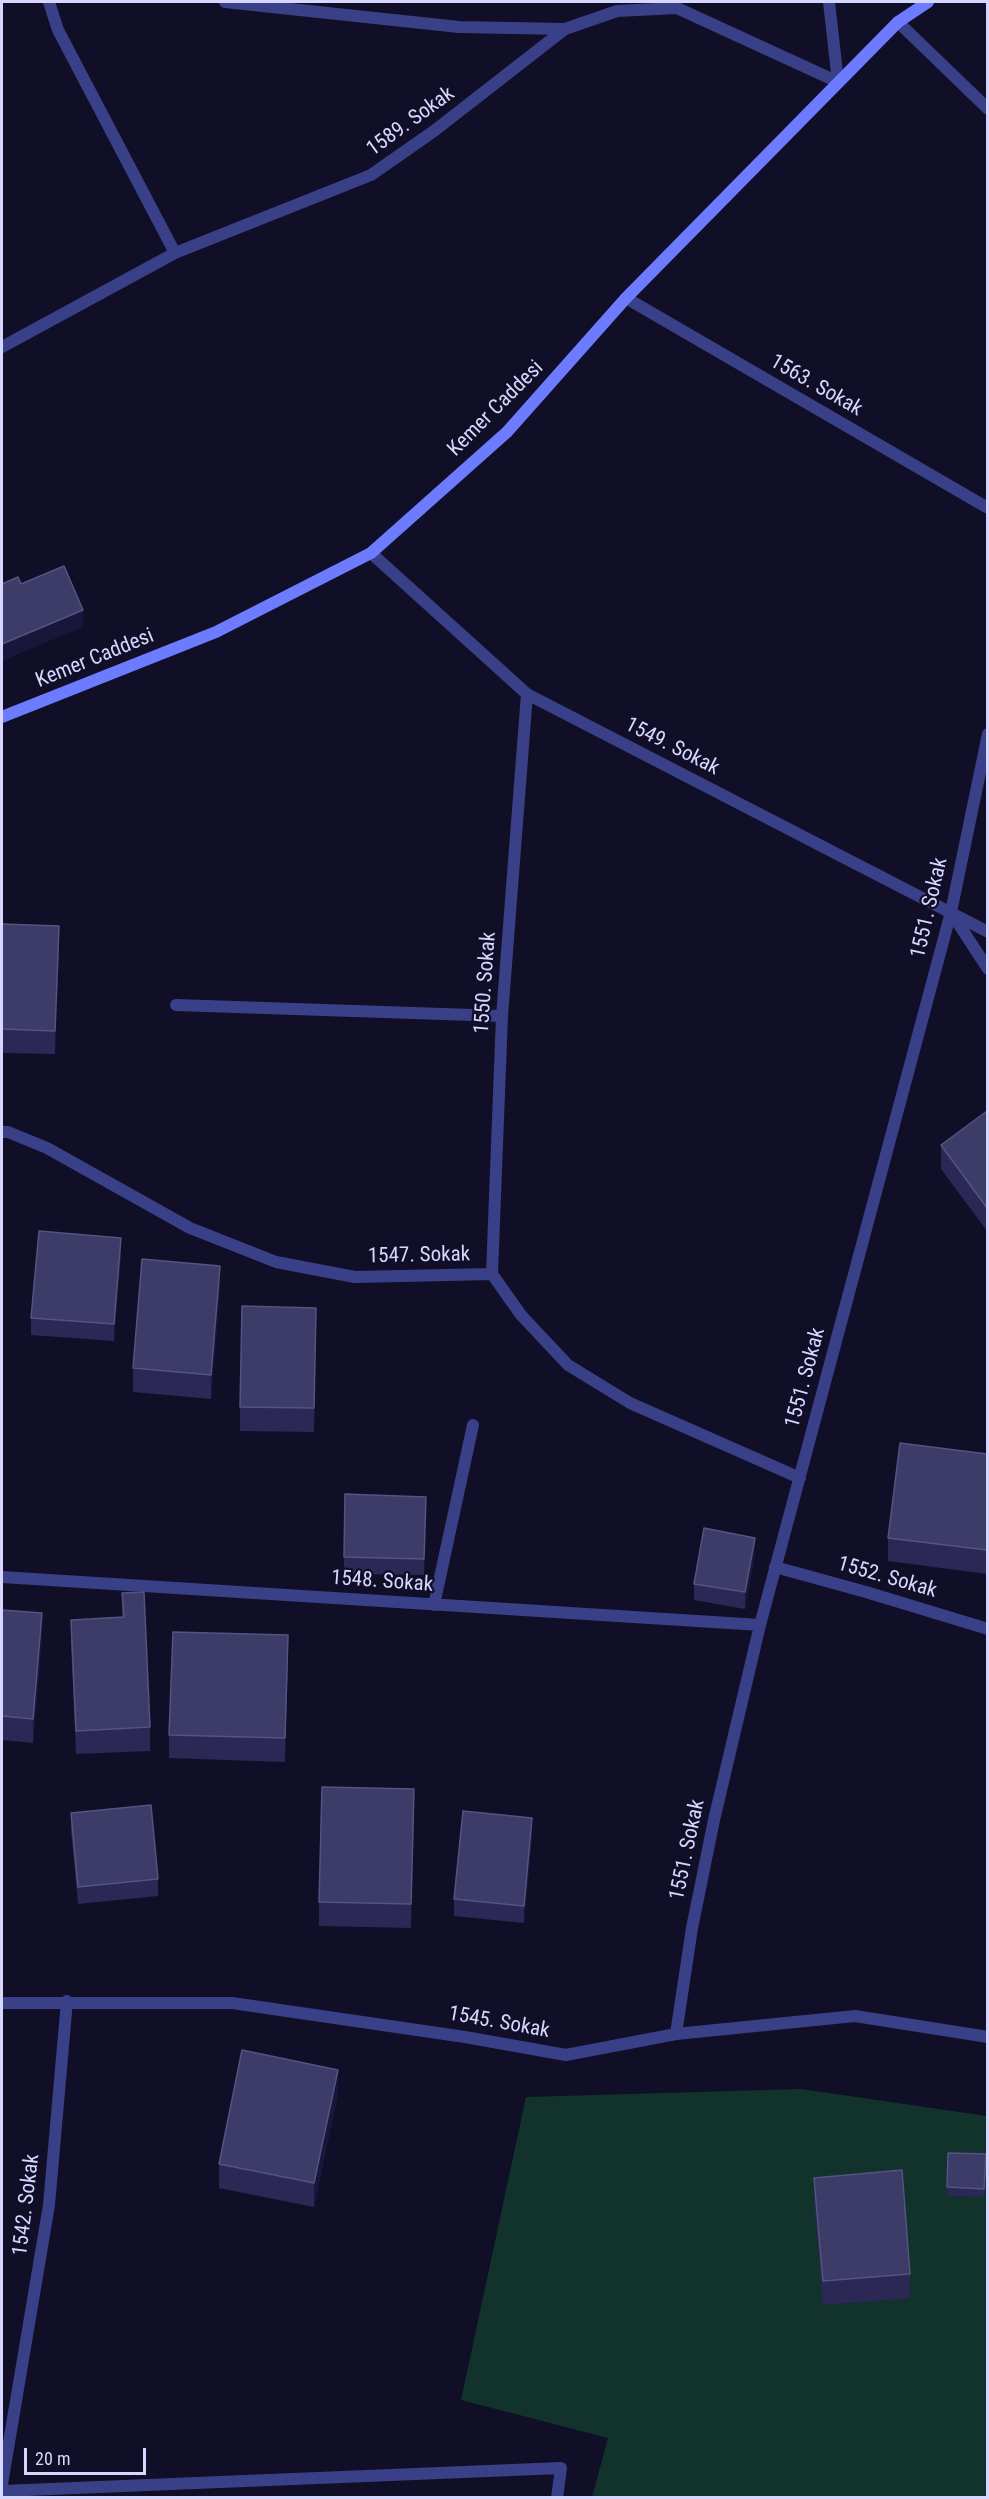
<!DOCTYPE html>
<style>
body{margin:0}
#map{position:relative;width:989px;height:2499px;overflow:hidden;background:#100f27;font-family:"Roboto Condensed",sans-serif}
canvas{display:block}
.frame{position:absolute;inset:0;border:3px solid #d6d6ff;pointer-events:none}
.scale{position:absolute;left:24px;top:2448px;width:122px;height:27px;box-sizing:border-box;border:3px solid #d6d6ff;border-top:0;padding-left:8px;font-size:18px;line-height:21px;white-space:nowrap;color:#d6d6ff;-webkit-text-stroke:4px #100f27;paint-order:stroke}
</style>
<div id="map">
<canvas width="989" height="2499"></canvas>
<div class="frame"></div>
<div class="scale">20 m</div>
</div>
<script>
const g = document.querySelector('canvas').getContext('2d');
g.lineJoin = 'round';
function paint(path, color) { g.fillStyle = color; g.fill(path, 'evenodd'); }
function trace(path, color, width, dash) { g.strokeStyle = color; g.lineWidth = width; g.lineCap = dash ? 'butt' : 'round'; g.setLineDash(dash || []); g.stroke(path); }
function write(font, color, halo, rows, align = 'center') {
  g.font = font + ' "Roboto Condensed",sans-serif'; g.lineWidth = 4.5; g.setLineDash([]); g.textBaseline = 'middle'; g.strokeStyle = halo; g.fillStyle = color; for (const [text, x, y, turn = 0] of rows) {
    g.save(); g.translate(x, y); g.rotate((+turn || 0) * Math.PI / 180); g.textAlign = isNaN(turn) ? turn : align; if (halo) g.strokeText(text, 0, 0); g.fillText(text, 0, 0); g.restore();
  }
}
paint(new Path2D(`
 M 801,2089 L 987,2116 L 987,2497 L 592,2497 L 608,2438 L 461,2400 L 526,2097 Z`), '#12322c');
trace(new Path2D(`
 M 49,2 L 58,30 L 175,253
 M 225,2 L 459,27 L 565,29
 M 829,2 L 838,82
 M 898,22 L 988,109
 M 626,298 L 988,508
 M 2,347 L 175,253 L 371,175 L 434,131 L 565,29 L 617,11 L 677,8 L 838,82
 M 371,553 L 527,694 L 988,932
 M 952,914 L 988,969
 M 176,1005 L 502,1016
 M 2,1132 L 8,1132 L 47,1148 L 190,1228 L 276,1262 L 355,1277 L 492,1274 L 521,1315 L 568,1365 L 630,1403 L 800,1478
 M 492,1274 L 502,1016 L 527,694
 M 775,1567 L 866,1592 L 988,1629
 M 2,1577 L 760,1625
 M 434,1605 L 473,1425
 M 2,2003 L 232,2003 L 465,2037 L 566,2055 L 676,2034 L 855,2016 L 988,2037
 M 676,2034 L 692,1928 L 714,1820 L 760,1625 L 951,912 L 988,734
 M 2,2484 L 49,2205 L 67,2001
 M 2,2491 L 561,2468 L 557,2498`), '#394087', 12);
trace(new Path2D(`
 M 2,717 L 216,632 L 371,553 L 507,432 L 626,298 L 898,22 L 928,2`), '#6d7cff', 12);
paint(new Path2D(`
 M 2,924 L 59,950 L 55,1054 L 2,1053 Z
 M 987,1111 L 987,1231 L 941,1169 L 941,1145 Z
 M 121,1254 L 114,1341 L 31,1335 L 31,1318 Z
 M 220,1289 L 211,1399 L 133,1392 L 133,1368 Z
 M 316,1331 L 314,1432 L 240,1431 L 240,1407 Z
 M 987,1454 L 987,1574 L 888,1561 L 888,1538 Z
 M 426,1497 L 424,1575 L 344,1574 L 344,1557 Z
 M 755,1554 L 745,1609 L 694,1600 L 694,1584 Z
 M 122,1593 L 150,1727 L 150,1751 L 76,1754 L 71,1643 L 71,1620 L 122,1617 Z
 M 2,1610 L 42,1637 L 33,1743 L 2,1740 Z
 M 288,1659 L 285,1762 L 169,1758 L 169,1735 Z
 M 71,1813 L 158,1879 L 158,1896 L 78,1904 L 71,1830 Z
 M 414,1813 L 411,1928 L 319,1926 L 319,1902 Z
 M 532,1835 L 524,1923 L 454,1916 L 454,1899 Z
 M 338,2093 L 314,2207 L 219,2188 L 219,2164 Z
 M 948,2153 L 986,2154 L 984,2197 L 947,2196 Z
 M 814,2178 L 910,2274 L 910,2298 L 823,2305 L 814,2201 Z`), '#2b2856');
paint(new Path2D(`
 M 83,610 L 83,627 L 2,661 L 2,644 Z
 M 59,926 L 59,950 L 55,1054 L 55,1031 Z
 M 121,1238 L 121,1254 L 114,1341 L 114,1324 Z
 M 220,1266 L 220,1289 L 211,1399 L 211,1375 Z
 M 755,1538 L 755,1554 L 745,1609 L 745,1592 Z
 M 42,1613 L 42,1637 L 33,1743 L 33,1719 Z
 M 288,1635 L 288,1659 L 285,1762 L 285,1738 Z
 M 414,1789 L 414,1813 L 411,1928 L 411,1904 Z
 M 532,1818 L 532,1835 L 524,1923 L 524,1906 Z
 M 338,2070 L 338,2093 L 314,2207 L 314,2183 Z`), '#18163b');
const building = new Path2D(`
 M 64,566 L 83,610 L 2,644 L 2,584 L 18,577 L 21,584 Z
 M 2,924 L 59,926 L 55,1031 L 2,1029 Z
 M 987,1111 L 987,1208 L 941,1145 Z
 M 39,1231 L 121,1238 L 114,1324 L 31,1318 Z
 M 142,1259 L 220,1266 L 211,1375 L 133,1368 Z
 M 242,1306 L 316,1308 L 314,1408 L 240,1407 Z
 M 900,1443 L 987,1454 L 987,1550 L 888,1538 Z
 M 345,1494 L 426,1497 L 424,1559 L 344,1557 Z
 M 704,1528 L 755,1538 L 745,1592 L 694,1584 Z
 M 144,1592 L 150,1727 L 76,1731 L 71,1620 L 124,1617 L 122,1593 Z
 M 2,1610 L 42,1613 L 33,1719 L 2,1716 Z
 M 173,1632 L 288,1635 L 285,1738 L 169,1735 Z
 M 322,1787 L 414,1789 L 411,1904 L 319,1902 Z
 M 151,1805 L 158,1879 L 78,1887 L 71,1813 Z
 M 463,1811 L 532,1818 L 524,1906 L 454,1899 Z
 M 242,2050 L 338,2070 L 314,2183 L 219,2164 Z
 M 948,2153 L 986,2154 L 984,2189 L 947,2187 Z
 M 902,2170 L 910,2274 L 823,2281 L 814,2178 Z`);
paint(building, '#3d3b68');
trace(building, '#555380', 1.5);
write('21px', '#d6d6ff', '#100f27', [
 ["1589. Sokak",411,122,-36],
 ["1563. Sokak",816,386,30],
 ["Kemer Caddesi",496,409,-45],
 ["Kemer Caddesi",95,659,-22],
 ["1549. Sokak",672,747,27],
 ["1551. Sokak",930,908,-77],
 ["1550. Sokak",486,983,-86],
 ["1547. Sokak",419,1256,-1],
 ["1551. Sokak",806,1378,-75],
 ["1552. Sokak",887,1578,16],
 ["1548. Sokak",382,1582,4],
 ["1551. Sokak",688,1850,-78],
 ["1545. Sokak",499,2023,10],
 ["1542. Sokak",27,2205,-83]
]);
</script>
